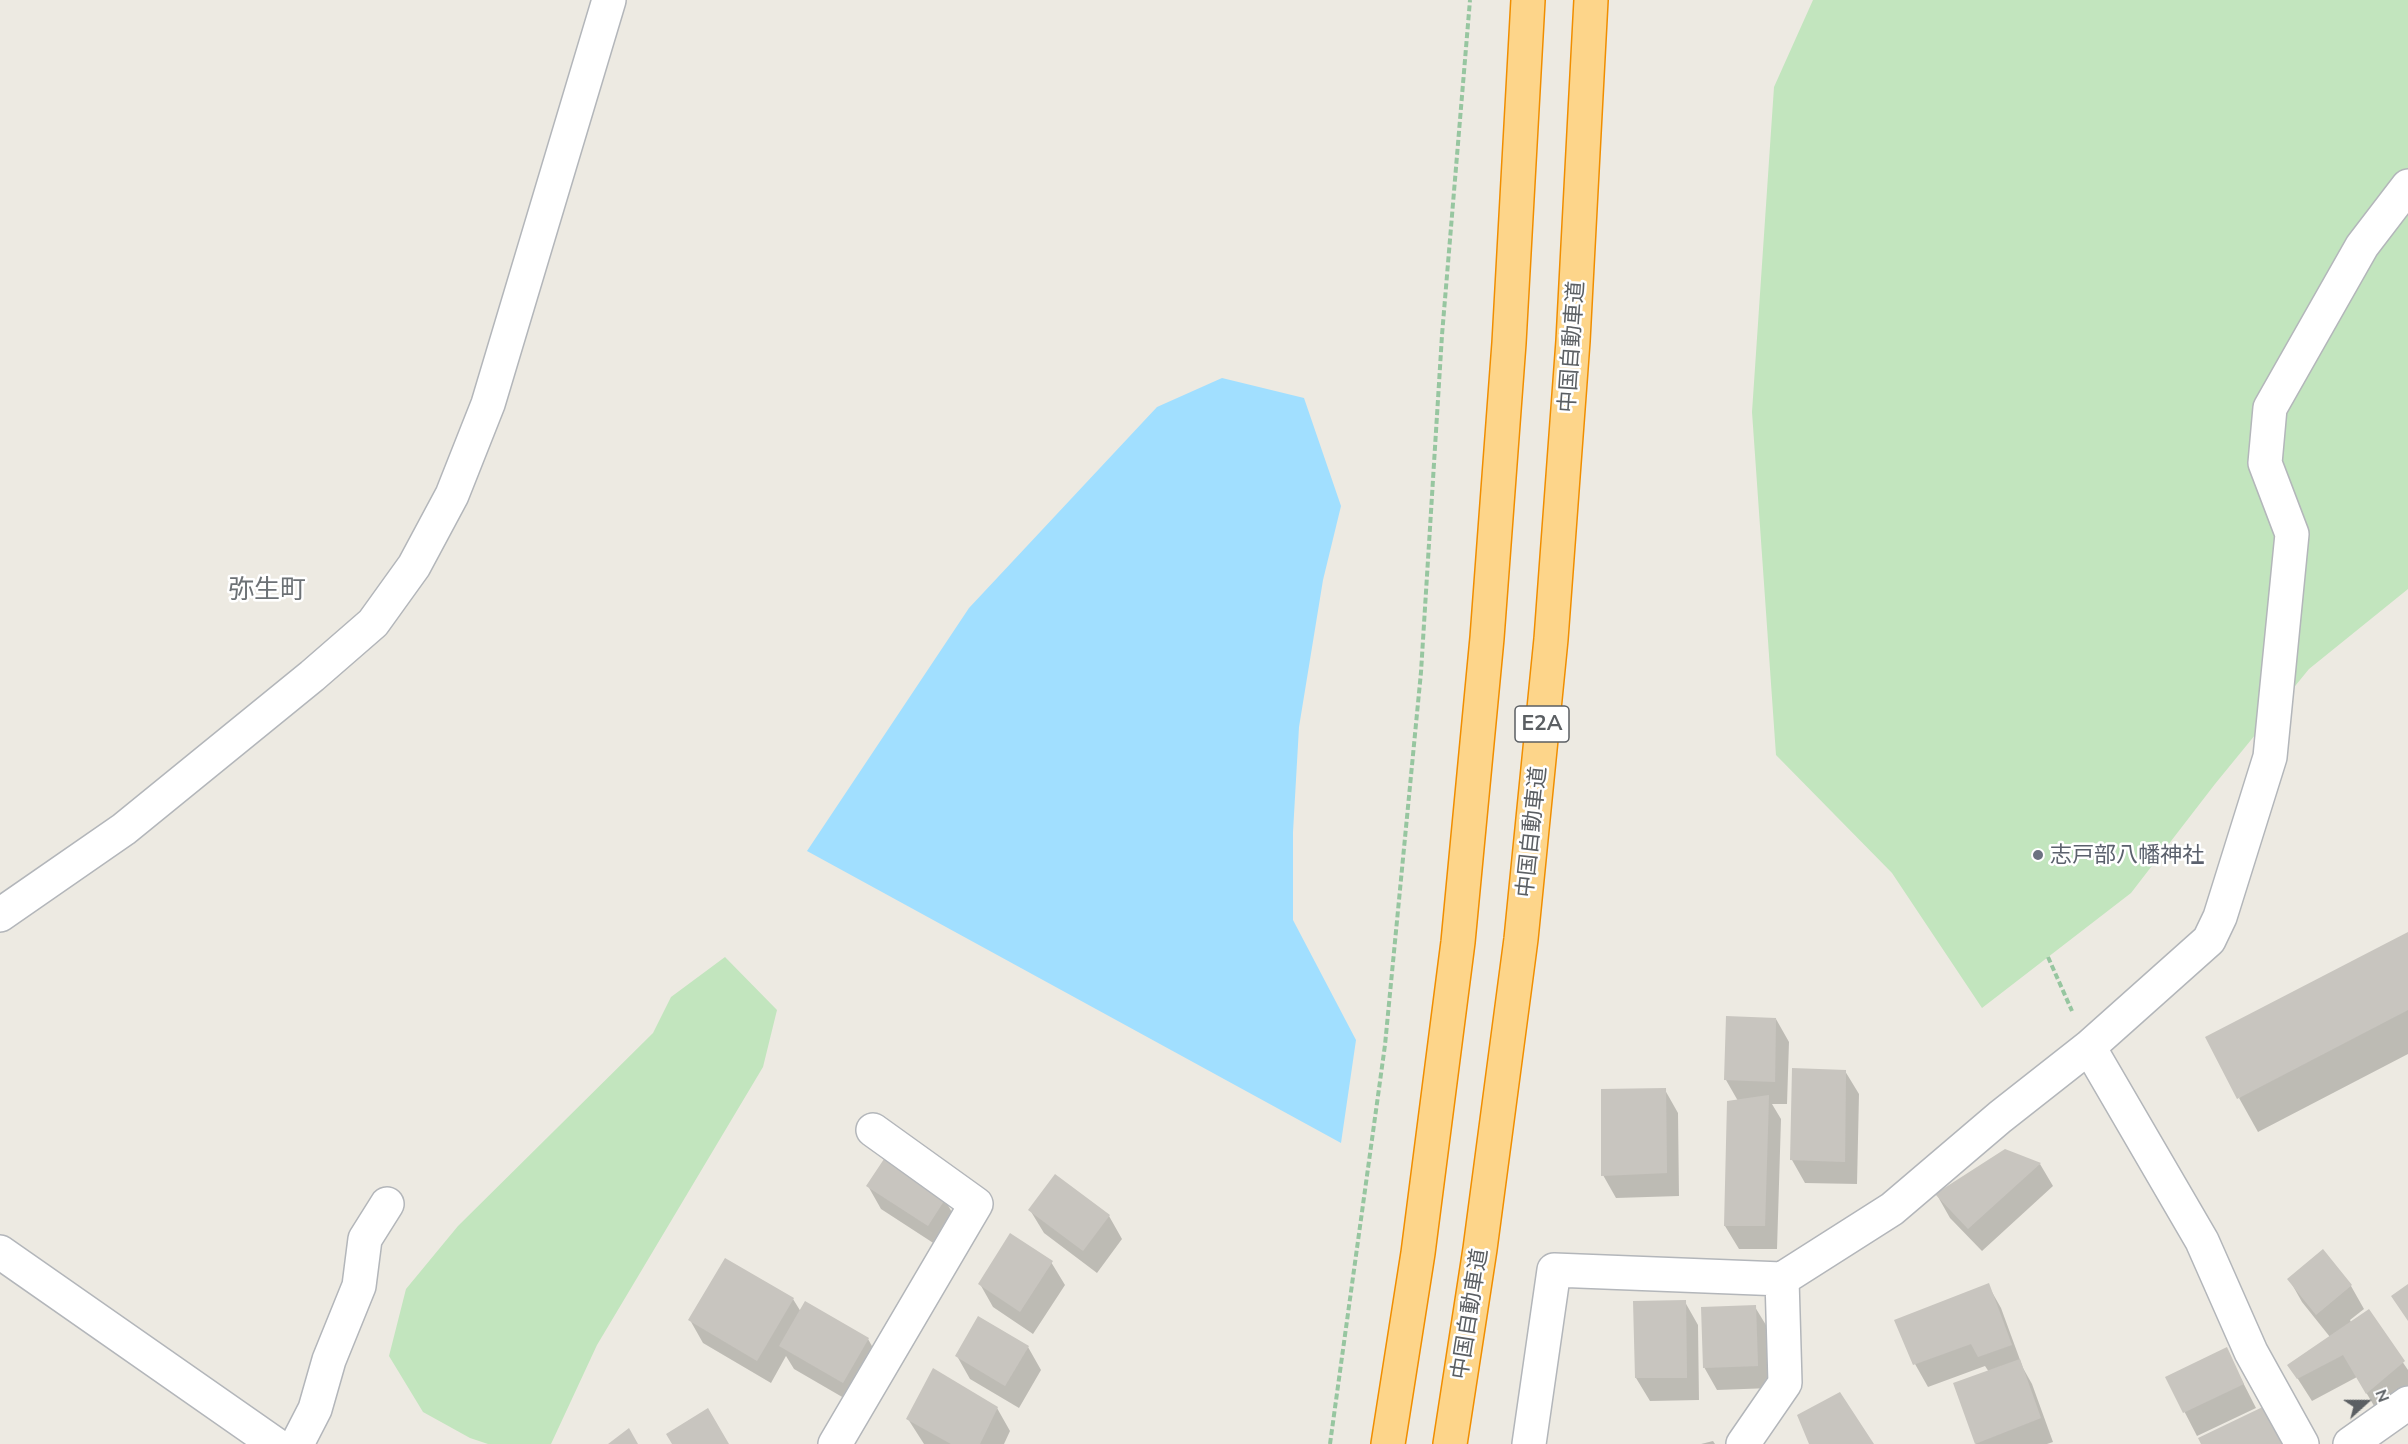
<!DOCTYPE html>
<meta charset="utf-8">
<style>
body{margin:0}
#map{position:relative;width:2408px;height:1444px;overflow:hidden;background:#edeae2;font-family:Mulish,sans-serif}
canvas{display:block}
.north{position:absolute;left:2336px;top:1372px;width:60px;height:60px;-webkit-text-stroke:4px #fff;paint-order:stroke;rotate:69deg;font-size:16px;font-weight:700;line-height:24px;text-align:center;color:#5b5f63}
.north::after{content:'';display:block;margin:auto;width:21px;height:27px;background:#5b5f63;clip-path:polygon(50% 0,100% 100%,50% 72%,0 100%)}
</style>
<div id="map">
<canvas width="2408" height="1444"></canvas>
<div class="north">N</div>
</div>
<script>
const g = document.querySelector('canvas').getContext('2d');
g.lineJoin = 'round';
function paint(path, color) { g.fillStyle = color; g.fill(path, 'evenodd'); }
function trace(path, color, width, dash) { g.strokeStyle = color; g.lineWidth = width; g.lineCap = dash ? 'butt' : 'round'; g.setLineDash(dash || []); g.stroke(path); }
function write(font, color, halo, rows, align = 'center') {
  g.font = font + ' Mulish,"Noto Sans JP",sans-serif'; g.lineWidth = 5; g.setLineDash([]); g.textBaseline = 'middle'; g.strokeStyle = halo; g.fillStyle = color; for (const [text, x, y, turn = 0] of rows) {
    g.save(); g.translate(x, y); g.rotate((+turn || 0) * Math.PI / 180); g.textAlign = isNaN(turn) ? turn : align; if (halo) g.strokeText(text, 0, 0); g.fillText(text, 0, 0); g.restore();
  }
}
paint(new Path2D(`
 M 1813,0 L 2408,0 L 2408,589 L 2309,669 L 2215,784 L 2131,893 L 1982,1008 L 1892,873 L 1776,755 L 1752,412 L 1774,87 Z
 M 725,957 L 777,1010 L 763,1067 L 597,1345 L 551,1444 L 488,1444 L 470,1438 L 423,1412 L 389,1356 L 406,1289 L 458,1226 L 653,1033 L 671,997 Z`), '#c2e5be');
paint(new Path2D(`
 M 1222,378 L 1304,398 L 1341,506 L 1323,580 L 1299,727 L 1293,832 L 1293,920 L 1356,1040 L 1341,1143 L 807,851 L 969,608 L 1157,407 Z`), '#a1dfff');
paint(new Path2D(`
 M 2408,934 L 2408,1054 L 2258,1132 L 2239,1098 Z
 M 1776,1019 L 1789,1042 L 1787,1104 L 1772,1104 L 1781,1119 L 1777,1249 L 1739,1249 L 1725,1226 L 1729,1102 L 1738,1101 L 1726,1080 Z
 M 1845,1071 L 1859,1094 L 1857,1184 L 1805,1183 L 1792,1160 Z
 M 1665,1090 L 1678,1113 L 1679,1196 L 1616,1198 L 1603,1175 Z
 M 2040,1164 L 2053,1186 L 1982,1251 L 1950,1218 L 1937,1195 Z
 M 868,1186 L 945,1200 L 958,1223 L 941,1248 L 881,1209 Z
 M 1030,1210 L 1109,1216 L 1122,1239 L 1097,1273 L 1044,1233 Z
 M 1051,1262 L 1065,1285 L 1033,1334 L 993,1307 L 980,1284 Z
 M 2289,1279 L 2351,1286 L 2364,1309 L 2350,1320 L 2351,1322 L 2368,1311 L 2408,1370 L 2408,1393 L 2380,1416 L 2357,1377 L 2312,1401 L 2289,1365 L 2330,1337 L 2302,1302 Z
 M 1988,1285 L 2001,1308 L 2023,1368 L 2032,1384 L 2053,1442 L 2047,1444 L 1976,1444 L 1955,1384 L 1989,1372 L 1985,1366 L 1928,1387 L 1915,1364 Z
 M 793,1299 L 801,1312 L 868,1339 L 881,1362 L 856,1405 L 794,1369 L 786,1356 L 771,1383 L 703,1343 L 690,1320 Z
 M 1685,1302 L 1698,1325 L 1699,1400 L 1650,1401 L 1636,1378 Z
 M 1755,1307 L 1769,1330 L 1771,1388 L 1717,1390 L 1704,1367 Z
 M 1028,1347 L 1041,1370 L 1019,1408 L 970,1379 L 957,1356 Z
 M 2226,1349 L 2256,1408 L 2197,1436 L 2167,1378 Z
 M 997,1408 L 1010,1431 L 1004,1444 L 924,1444 L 908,1419 Z
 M 1713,1441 L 1715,1444 L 1701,1444 Z`), '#0003');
paint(new Path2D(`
 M 2408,932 L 2408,1010 L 2237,1099 L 2205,1037 Z
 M 1726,1016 L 1776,1018 L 1775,1082 L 1724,1080 Z
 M 1792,1068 L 1846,1070 L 1845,1162 L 1790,1160 Z
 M 1666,1088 L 1667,1173 L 1601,1176 L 1601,1089 Z
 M 1769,1095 L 1765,1226 L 1724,1226 L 1727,1101 Z
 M 2005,1149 L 2041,1163 L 1968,1229 L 1935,1194 Z
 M 884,1159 L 946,1198 L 928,1226 L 866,1186 Z
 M 1055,1174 L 1110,1215 L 1083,1251 L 1028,1210 Z
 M 1010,1233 L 1053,1261 L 1020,1312 L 978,1284 Z
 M 2323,1249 L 2352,1285 L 2316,1315 L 2287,1279 Z
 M 725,1258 L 794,1298 L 757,1361 L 688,1320 Z
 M 1989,1283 L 2012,1345 L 1978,1357 L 1971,1344 L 1913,1365 L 1894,1320 Z
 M 2408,1284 L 2408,1321 L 2391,1296 Z
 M 1686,1300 L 1687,1378 L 1635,1378 L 1633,1301 Z
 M 805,1301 L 869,1338 L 843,1383 L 779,1346 Z
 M 1756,1305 L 1758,1366 L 1703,1368 L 1701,1307 Z
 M 2369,1309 L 2405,1361 L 2366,1394 L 2343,1355 L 2297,1379 L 2287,1365 Z
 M 978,1316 L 1029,1346 L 1005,1386 L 955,1356 Z
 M 2227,1347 L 2244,1384 L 2183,1413 L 2165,1377 Z
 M 2020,1359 L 2041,1418 L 1975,1444 L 1953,1383 Z
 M 933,1368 L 998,1407 L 980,1444 L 951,1444 L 906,1419 Z
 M 1840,1392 L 1874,1444 L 1809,1444 L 1797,1415 Z
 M 2271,1403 L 2290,1444 L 2201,1444 L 2198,1438 Z
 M 708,1408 L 729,1444 L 672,1444 L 666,1434 Z
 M 629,1428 L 638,1444 L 608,1444 Z`), '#c8c5bf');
const street = new Path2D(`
 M 0,915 L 124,829 L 312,676 L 373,623 L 414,566 L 452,495 L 488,404 L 609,0
 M 2089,1047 L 2202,1241 L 2251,1352 L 2302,1444
 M 0,1252 L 275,1444
 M 1782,1279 L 1892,1209 L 2000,1117 L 2089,1047 L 2209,940 L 2220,917 L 2270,757 L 2292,534 L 2265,463 L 2270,408 L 2362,246 L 2408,186
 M 297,1444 L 315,1409 L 329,1360 L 359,1286 L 365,1239 L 387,1204
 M 835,1444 L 976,1204 L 873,1130
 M 1529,1444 L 1554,1270 L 1782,1279 L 1785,1383 L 1743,1444
 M 2350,1444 L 2408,1403`);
const highway = new Path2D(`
 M 1388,1444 L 1418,1253 L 1458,942 L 1487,638 L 1509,343 L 1528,0
 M 1450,1444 L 1480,1249 L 1521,939 L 1551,639 L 1573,341 L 1591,0`);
trace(street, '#b3b6ba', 36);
trace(highway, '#f08e00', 36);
trace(new Path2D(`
 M 2048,957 L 2072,1011
 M 1330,1444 L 1385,1045 L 1421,672 L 1442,335 L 1470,0`), '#97c6a0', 4, [6, 3]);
trace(street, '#fff', 33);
trace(highway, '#fdd58a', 33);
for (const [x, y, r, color] of [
 [2038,855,6,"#6b7280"]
]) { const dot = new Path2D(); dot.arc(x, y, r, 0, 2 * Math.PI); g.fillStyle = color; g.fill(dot); trace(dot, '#fff', 2); }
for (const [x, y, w] of [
 [1542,724,54]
]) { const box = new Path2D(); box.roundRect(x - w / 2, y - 18, w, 36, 4.5); g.fillStyle = '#fff'; g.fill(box); trace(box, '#5b5f63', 1.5); }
write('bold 21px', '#5b5f63', null, [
 ["E2A",1542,724]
]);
write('22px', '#5b5f63', '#fff', [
 ["中国自動車道",1572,347,-86],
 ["中国自動車道",1532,832,-84],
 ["中国自動車道",1470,1314,-81]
]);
write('22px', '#5b616d', '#fff', [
 ["志戸部八幡神社",2050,855]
], 'left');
write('26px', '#6c7175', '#fff', [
 ["弥生町",267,590]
]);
</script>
